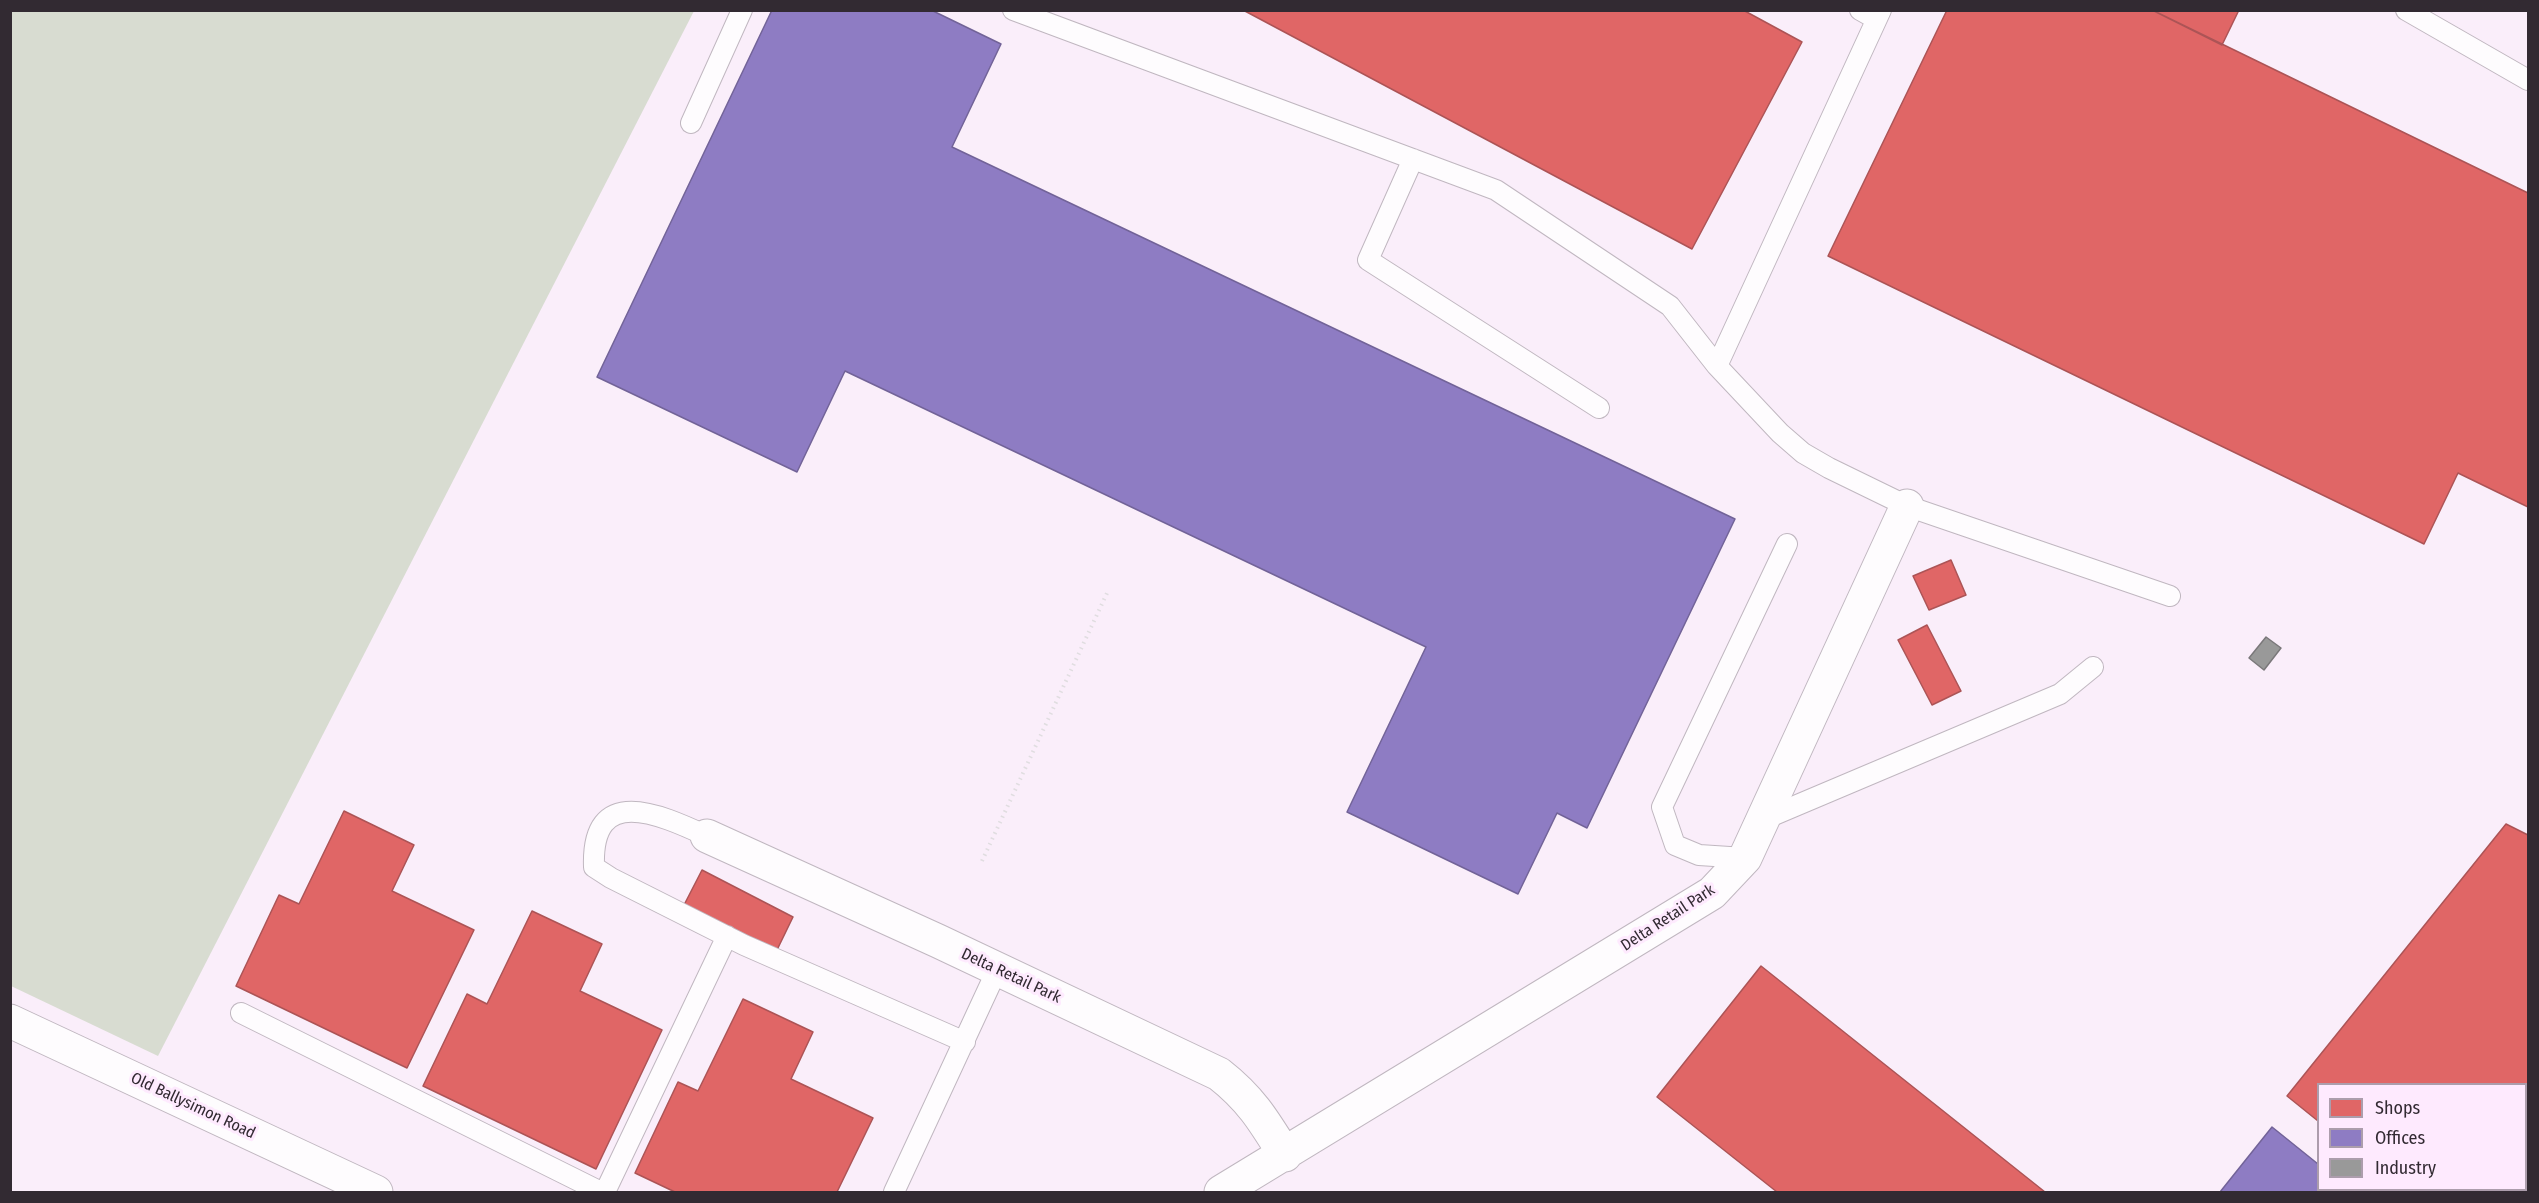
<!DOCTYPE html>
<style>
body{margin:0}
#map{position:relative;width:2539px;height:1203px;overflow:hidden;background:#faeefa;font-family:"Fira Sans Condensed",sans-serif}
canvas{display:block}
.frame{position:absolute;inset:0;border:12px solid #322a32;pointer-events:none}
.legend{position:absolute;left:2317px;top:1083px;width:210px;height:108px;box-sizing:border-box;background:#feeafe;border:2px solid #ac9dac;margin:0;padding:8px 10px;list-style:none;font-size:18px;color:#322a32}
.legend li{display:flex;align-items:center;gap:12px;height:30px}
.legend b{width:30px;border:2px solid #ac9dac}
</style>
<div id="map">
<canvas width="2539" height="1203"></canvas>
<div class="frame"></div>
<ul class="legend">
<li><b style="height:16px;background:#e06666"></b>Shops</li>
<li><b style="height:16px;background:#8e7cc3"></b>Offices</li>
<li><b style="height:16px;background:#999"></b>Industry</li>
</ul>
</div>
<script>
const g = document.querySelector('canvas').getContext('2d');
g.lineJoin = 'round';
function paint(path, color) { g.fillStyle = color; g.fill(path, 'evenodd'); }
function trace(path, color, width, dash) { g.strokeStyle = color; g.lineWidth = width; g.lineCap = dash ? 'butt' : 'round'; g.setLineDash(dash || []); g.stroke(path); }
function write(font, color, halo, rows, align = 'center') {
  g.font = font + ' "Fira Sans Condensed",sans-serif'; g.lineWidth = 6; g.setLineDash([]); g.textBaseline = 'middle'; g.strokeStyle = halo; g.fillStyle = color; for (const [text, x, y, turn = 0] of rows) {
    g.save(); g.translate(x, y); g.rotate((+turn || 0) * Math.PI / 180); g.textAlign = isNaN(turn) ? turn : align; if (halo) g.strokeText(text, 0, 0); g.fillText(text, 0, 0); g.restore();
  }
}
paint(new Path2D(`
 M 10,11 L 694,11 L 158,1056 L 11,986 Z`), '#d8dcd1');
const shops = new Path2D(`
 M 1243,10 L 1743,10 L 1802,42 L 1692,249 Z
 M 1947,10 L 2152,10 L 2528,193 L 2528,507 L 2458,473 L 2424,544 L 1828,256 Z
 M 2157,10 L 2239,10 L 2222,45 L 2156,12 Z
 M 1951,560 L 1966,595 L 1929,610 L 1913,576 Z
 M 1927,625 L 1961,691 L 1932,705 L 1898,640 Z
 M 344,811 L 414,845 L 392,891 L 474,930 L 407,1068 L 236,986 L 279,895 L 299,904 Z
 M 2506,824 L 2528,835 L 2528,1151 L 2526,1155 L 2526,1084 L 2318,1084 L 2318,1121 L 2287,1096 Z
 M 702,870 L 793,917 L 776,952 L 684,905 Z
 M 532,911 L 602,944 L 580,991 L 662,1030 L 596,1169 L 423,1086 L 467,994 L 487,1004 Z
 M 1761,966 L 2045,1192 L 1777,1192 L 1657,1097 Z
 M 743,999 L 813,1032 L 791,1079 L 873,1118 L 837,1192 L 675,1192 L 635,1173 L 678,1082 L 698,1091 Z
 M 2404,1190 L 2498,1190 L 2496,1192 L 2408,1192 Z`);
paint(shops, '#e06666');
trace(shops, '#ac5456', 1.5);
const offices = new Path2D(`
 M 772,10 L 931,10 L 1001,44 L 952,147 L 1735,519 L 1587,828 L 1557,813 L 1518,894 L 1347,812 L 1426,647 L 845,371 L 797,472 L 597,377 Z
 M 2272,1127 L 2318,1164 L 2318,1190 L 2351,1190 L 2354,1192 L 2220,1192 Z`);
paint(offices, '#8e7cc3');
trace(offices, '#726398', 1.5);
const industry = new Path2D(`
 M 2266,637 L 2281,648 L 2264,670 L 2249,658 Z`);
paint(industry, '#999');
trace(industry, '#7a787a', 1.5);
const lane = new Path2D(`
 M 1013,10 L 1496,190 L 1670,306 L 1717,366
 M 1860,10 L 1876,19
 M 1881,10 L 1717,366 L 1780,433 L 1803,453 L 1829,468 L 1907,506 L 2170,596
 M 2406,10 L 2528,80
 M 691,123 L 742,10
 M 1413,159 L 1368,260 L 1599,408
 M 1762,820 L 2060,694 L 2093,667
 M 707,836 C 659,814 591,783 594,867 L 611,878 L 744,945 L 965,1042
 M 1745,858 L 1699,855 L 1675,845 L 1662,807 L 1787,544
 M 241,1013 L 601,1192
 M 605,1192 L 727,936
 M 894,1192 L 997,970`);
const street = new Path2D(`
 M 707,836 L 938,941 L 1219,1074 C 1251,1099 1264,1121 1285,1155
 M 1221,1192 L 1712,893 L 1745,858 L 1907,506`);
const secondary = new Path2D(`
 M 10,1021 L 376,1192`);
trace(lane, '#c0b7c0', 22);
trace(street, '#c0b7c0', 35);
trace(secondary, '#c0b7c0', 35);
trace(new Path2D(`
 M 982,861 L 1108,591`), '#e0dde0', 4, [1.5, 4.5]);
trace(lane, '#fefcfe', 20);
trace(street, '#fefcfe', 33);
trace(secondary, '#fefcfe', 33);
write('16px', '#322a32', '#feeafe', [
 ["Delta Retail Park",1668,918,-33],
 ["Delta Retail Park",1011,976,25],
 ["Old Ballysimon Road",193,1106,25]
]);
</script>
